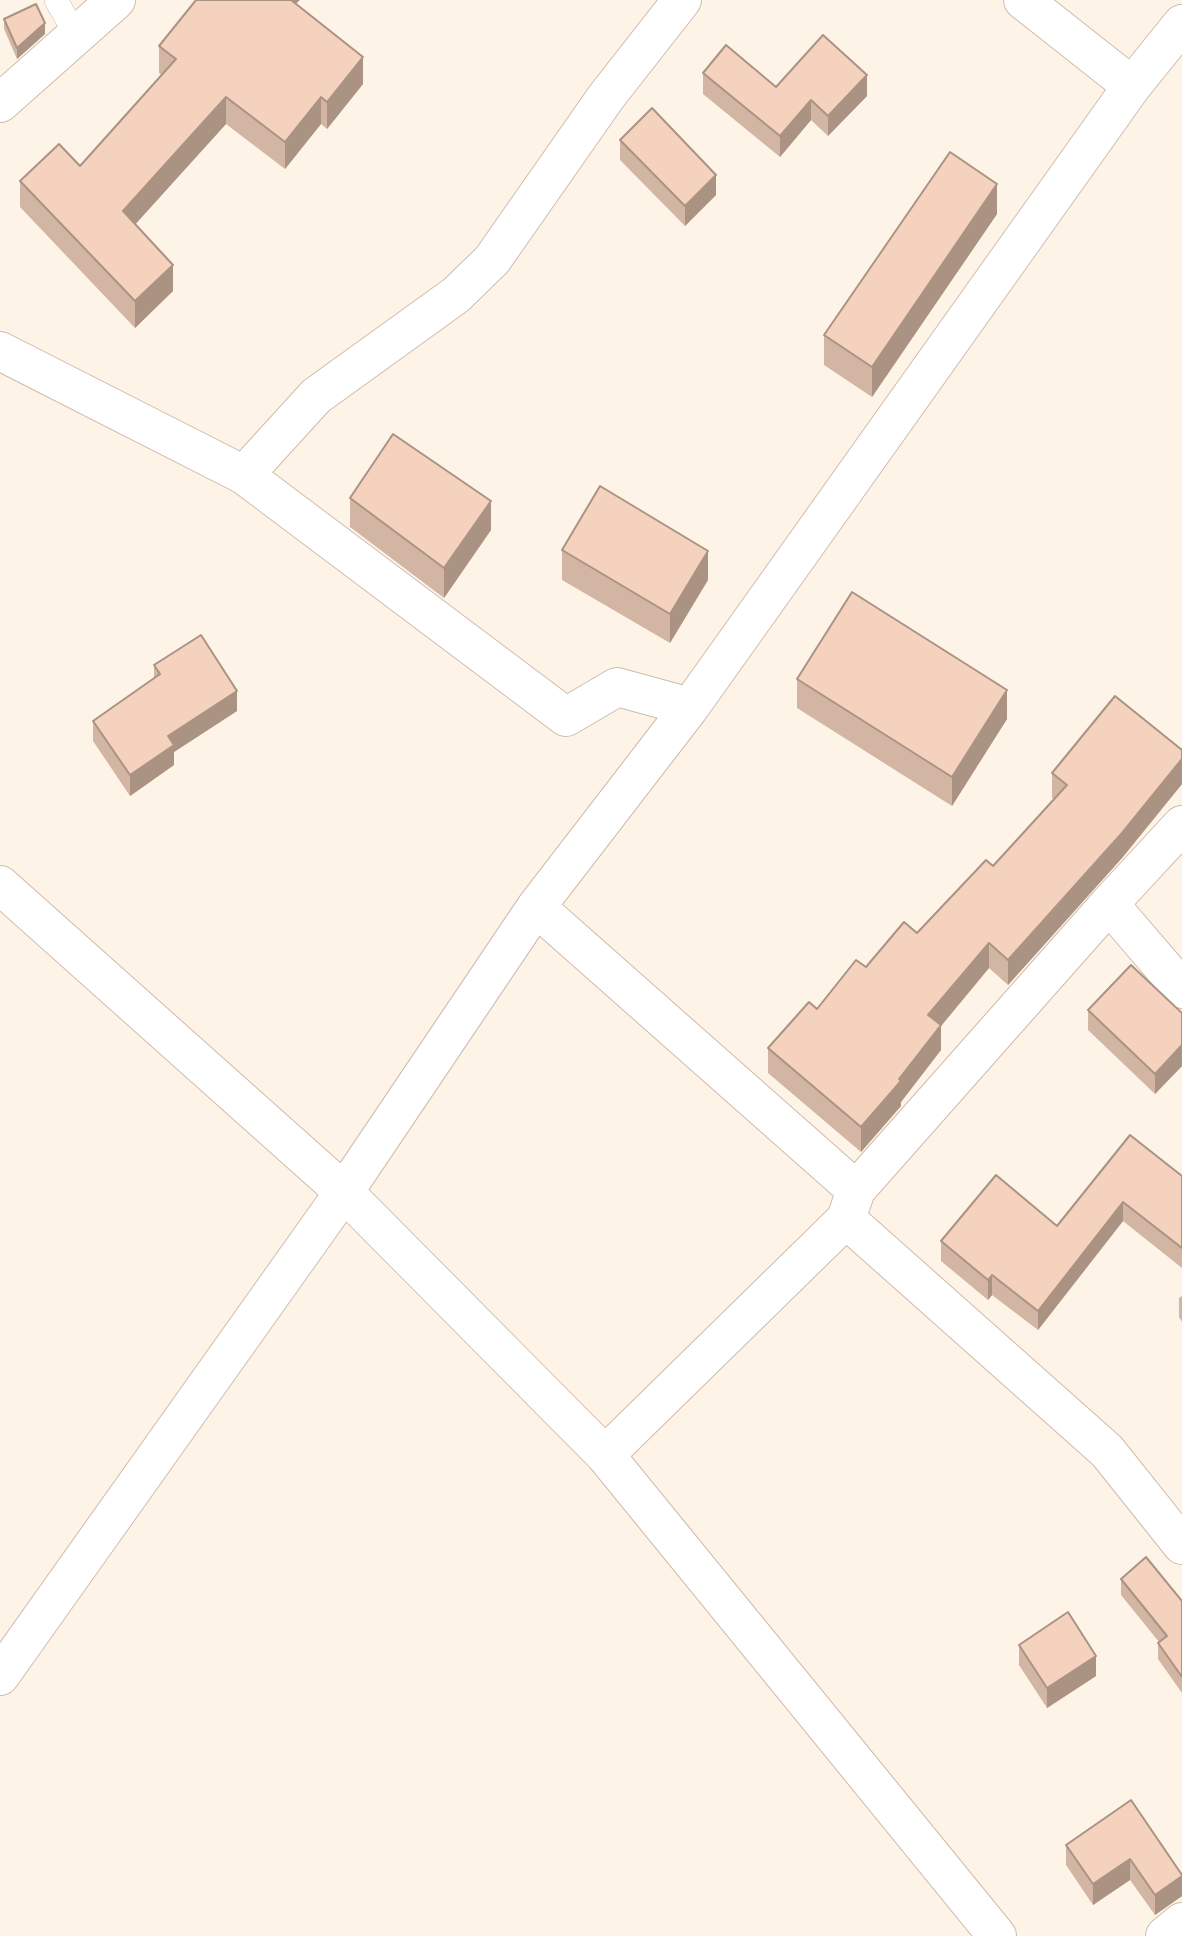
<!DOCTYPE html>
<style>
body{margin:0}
canvas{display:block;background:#fdf4e7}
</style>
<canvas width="1182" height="1936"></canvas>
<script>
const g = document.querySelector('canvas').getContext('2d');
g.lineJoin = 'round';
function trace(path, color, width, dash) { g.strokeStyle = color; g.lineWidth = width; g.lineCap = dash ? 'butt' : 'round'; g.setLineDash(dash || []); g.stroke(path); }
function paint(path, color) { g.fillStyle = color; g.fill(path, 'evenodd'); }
const lane = new Path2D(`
 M 56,0 L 76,35`);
const street = new Path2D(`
 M 1023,0 L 1132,86
 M 0,103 L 116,0
 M 0,351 L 244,475 L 566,717 L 617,687 L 690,707
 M 244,475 L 316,396 L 456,295 L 492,260 L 606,97 L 682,0
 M 0,885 L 344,1192 L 605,1455 L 997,1936
 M 1109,904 L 1182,825
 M 536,907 L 856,1190
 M 1182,989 L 1109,904 L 856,1190 L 846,1219 L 1107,1451 L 1182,1545
 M 605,1455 L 846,1219
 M 0,1676 L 344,1192 L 536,907 L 690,707 L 1132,86 L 1182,24
 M 1165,1936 L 1182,1922`);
trace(lane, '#d0bbac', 24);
trace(street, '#d0bbac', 40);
trace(lane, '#fff', 23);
trace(street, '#fff', 38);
paint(new Path2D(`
 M 296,4 L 363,84 L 327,129 L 321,124 L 285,169 L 226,124 L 135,224 L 173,291 L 135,328 L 20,207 L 20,181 L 80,166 L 162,75 L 159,73 L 159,46 Z
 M 4,19 L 45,34 L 17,59 L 4,29 Z
 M 703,73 L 776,87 L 867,96 L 828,136 L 811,120 L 780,157 L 703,94 Z
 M 620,140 L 716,195 L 685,226 L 620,160 Z
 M 997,214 L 872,397 L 824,365 L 824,335 Z
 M 350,498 L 491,530 L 444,598 L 350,527 Z
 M 562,550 L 708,580 L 670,643 L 562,580 Z
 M 154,665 L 237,711 L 174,752 L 174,765 L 130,796 L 93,741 L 93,721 L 154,679 Z
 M 797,679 L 1007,719 L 952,806 L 797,708 Z
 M 1182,750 L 1182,784 L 1122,858 L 1008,985 L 989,968 L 941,1026 L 941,1050 L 901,1102 L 901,1106 L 861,1152 L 768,1073 L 768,1048 L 866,967 L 917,933 L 993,866 L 1054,799 L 1052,798 L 1052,773 Z
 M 1088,1010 L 1182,1013 L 1182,1066 L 1155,1094 L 1088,1030 Z
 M 1182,1176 L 1182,1268 L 1123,1221 L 1038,1330 L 992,1295 L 988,1300 L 941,1261 L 941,1241 L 1057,1226 Z
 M 1182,1296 L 1182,1322 L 1179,1317 L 1179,1298 Z
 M 1121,1579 L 1182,1601 L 1182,1693 L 1158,1659 L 1158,1643 L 1159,1642 L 1121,1595 Z
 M 1019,1645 L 1096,1676 L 1047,1708 L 1019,1665 Z
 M 1131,1800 L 1182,1875 L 1182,1896 L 1155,1915 L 1130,1880 L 1093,1905 L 1066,1865 L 1066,1845 Z`), '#d2b5a3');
paint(new Path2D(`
 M 280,0 L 300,0 L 280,18 Z
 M 45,23 L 45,34 L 17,59 L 17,48 Z
 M 363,57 L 363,84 L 327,129 L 327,102 Z
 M 867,75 L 867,96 L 828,136 L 828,116 Z
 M 226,97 L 226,124 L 123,238 L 123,211 Z
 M 321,97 L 321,124 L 285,169 L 285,142 Z
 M 811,100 L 811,120 L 780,157 L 780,136 Z
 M 716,175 L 716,195 L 685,226 L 685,206 Z
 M 997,184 L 997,214 L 872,397 L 872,367 Z
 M 173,265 L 173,291 L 135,328 L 135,301 Z
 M 491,501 L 491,530 L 444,598 L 444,568 Z
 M 708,551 L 708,580 L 670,643 L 670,614 Z
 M 1007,690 L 1007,719 L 952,806 L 952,777 Z
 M 237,691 L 237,711 L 174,752 L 174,765 L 130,796 L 130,775 L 168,736 Z
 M 1182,759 L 1182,784 L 1122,858 L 1008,985 L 1008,960 Z
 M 989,943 L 989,968 L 941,1026 L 941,1050 L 901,1102 L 901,1106 L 861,1152 L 861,1127 L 899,1079 L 928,1015 Z
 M 1182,1045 L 1182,1066 L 1155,1094 L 1155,1074 Z
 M 1123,1202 L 1123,1221 L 1038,1330 L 1038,1311 Z
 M 992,1275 L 992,1295 L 988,1300 L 988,1280 Z
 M 1096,1656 L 1096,1676 L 1047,1708 L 1047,1688 Z
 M 1130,1859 L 1130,1880 L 1093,1905 L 1093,1884 Z
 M 1182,1876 L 1182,1896 L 1155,1915 L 1155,1895 Z`), '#ab9384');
const building = new Path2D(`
 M 196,0 L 291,0 L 363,57 L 327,102 L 321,97 L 285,142 L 226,97 L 123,211 L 173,265 L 135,301 L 20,181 L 59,144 L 80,166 L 176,59 L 159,46 Z
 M 36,4 L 45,23 L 17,48 L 4,19 Z
 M 823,35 L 867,75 L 828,116 L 811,100 L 780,136 L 703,73 L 726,45 L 776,87 Z
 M 652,108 L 716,175 L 685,206 L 620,140 Z
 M 950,152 L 997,184 L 872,367 L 824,335 Z
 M 393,434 L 491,501 L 444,568 L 350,498 Z
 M 600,486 L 708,551 L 670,614 L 562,550 Z
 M 852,592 L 1007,690 L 952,777 L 797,679 Z
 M 201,635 L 237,691 L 168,736 L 174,745 L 130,775 L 93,721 L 160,674 L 154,665 Z
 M 1115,696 L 1182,750 L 1182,759 L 1122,833 L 1008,960 L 989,943 L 928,1015 L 941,1025 L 899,1079 L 901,1081 L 861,1127 L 768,1048 L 809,1002 L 817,1009 L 856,960 L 866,967 L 904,922 L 917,933 L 986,860 L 993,866 L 1067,785 L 1052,773 Z
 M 1131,965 L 1182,1013 L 1182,1045 L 1155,1074 L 1088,1010 Z
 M 1130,1135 L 1182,1176 L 1182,1248 L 1123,1202 L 1038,1311 L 992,1275 L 988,1280 L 941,1241 L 996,1175 L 1057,1226 Z
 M 1146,1557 L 1182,1601 L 1182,1677 L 1158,1643 L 1167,1636 L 1121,1579 Z
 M 1068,1612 L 1096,1656 L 1047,1688 L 1019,1645 Z
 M 1131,1800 L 1182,1875 L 1182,1876 L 1155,1895 L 1130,1859 L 1093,1884 L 1066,1845 Z`);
paint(building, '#f4d2bd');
trace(building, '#ab9384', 2);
</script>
